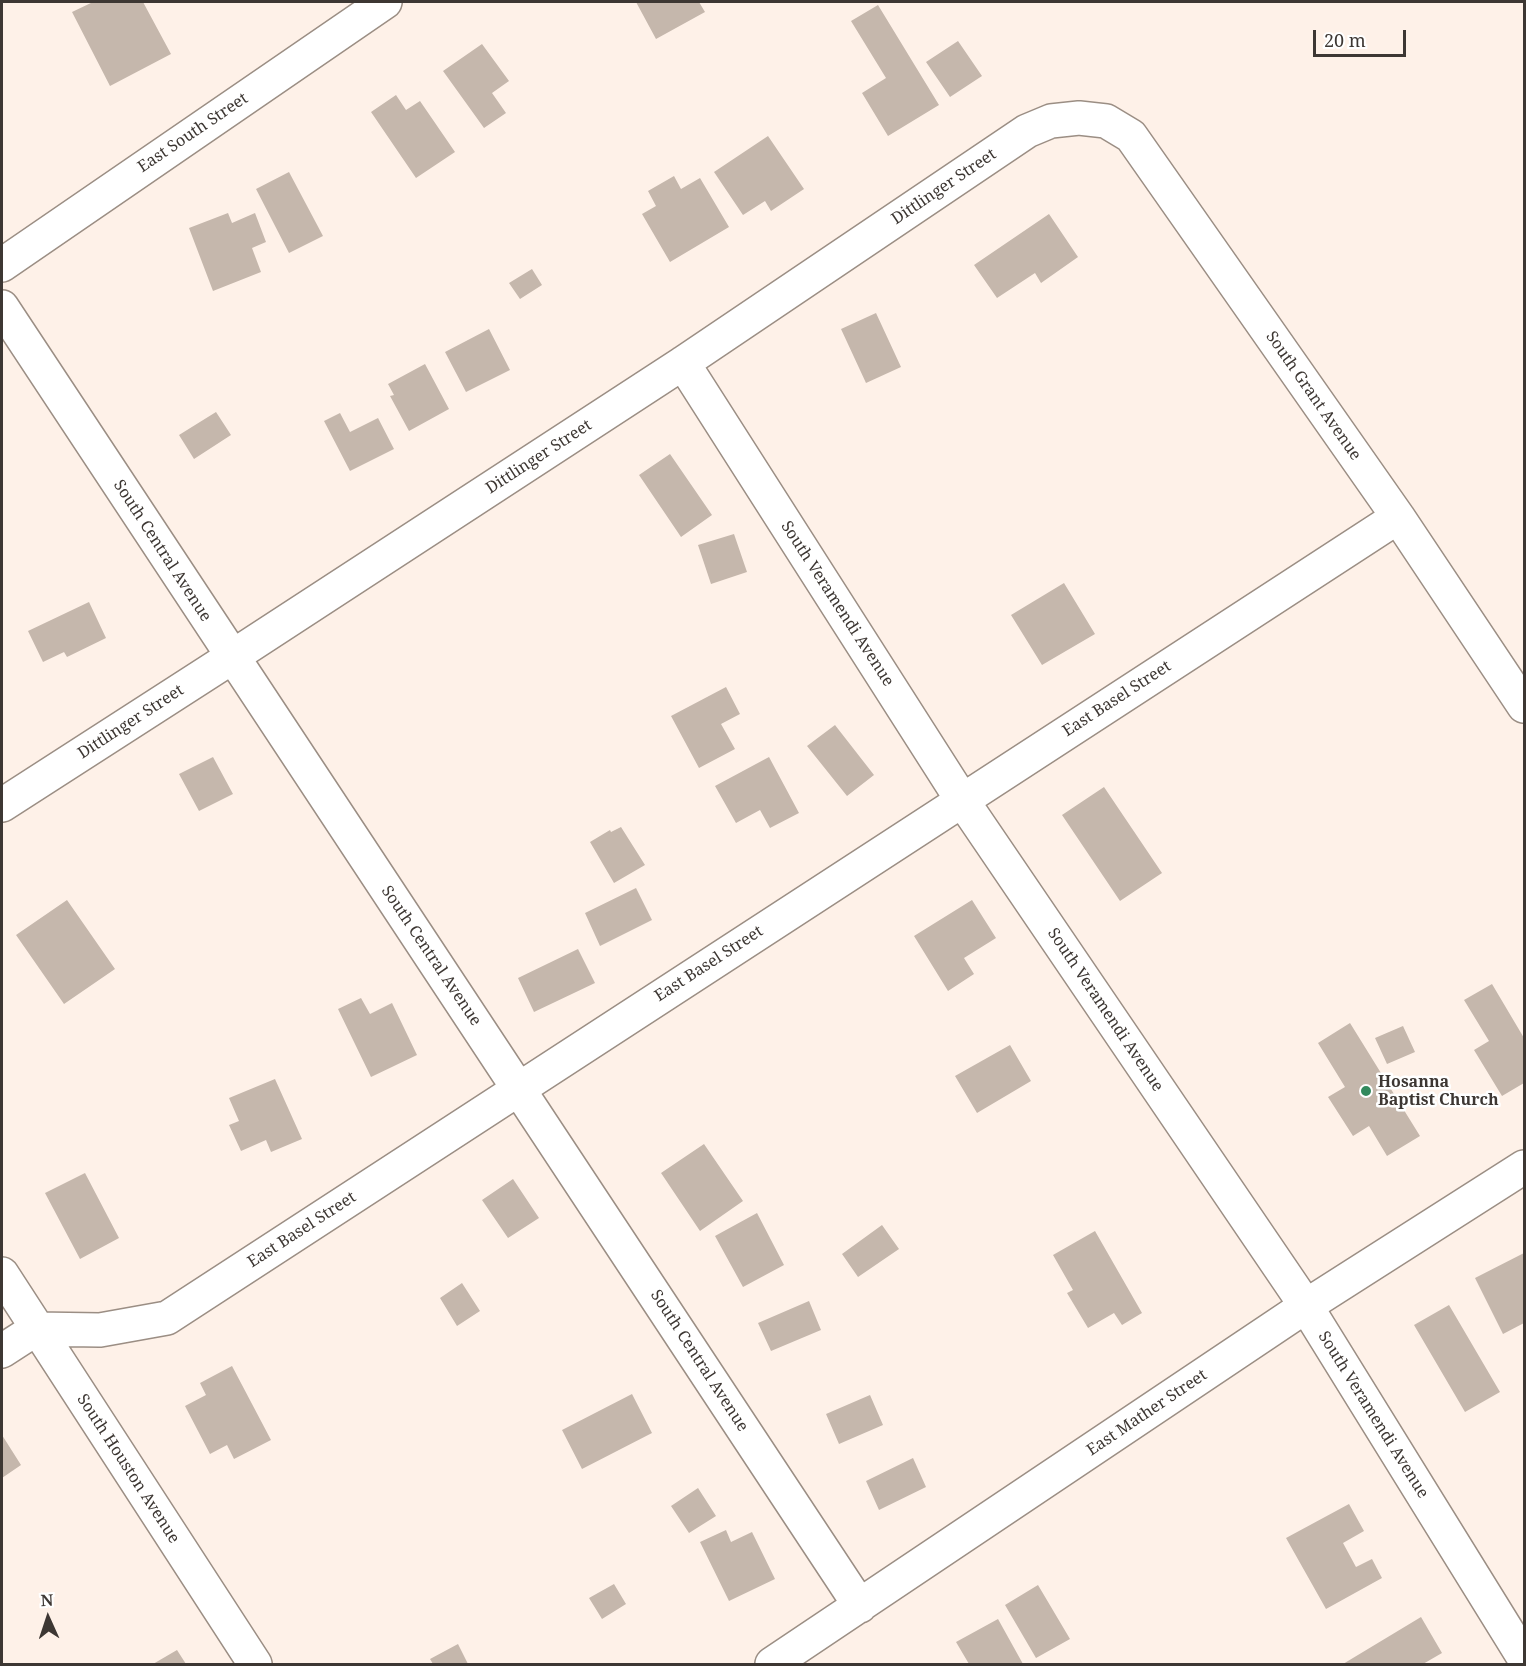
<!DOCTYPE html>
<style>
body{margin:0}
#map{position:relative;width:1526px;height:1666px;overflow:hidden;background:#fef1e8;font-family:"Noto Serif",serif}
canvas{display:block}
.frame{position:absolute;inset:0;border:3px solid #3d3733;pointer-events:none}
.north{position:absolute;left:18px;top:1588px;width:60px;height:60px;-webkit-text-stroke:4px #fff;paint-order:stroke;rotate:357deg;font-size:16px;font-weight:700;line-height:24px;text-align:center;color:#3d3733}
.north::after{content:'';display:block;margin:auto;width:21px;height:27px;background:#3d3733;clip-path:polygon(50% 0,100% 100%,50% 72%,0 100%)}
.scale{position:absolute;left:1313px;top:30px;width:93px;height:27px;box-sizing:border-box;border:3px solid #3d3733;border-top:0;padding-left:8px;font-size:18px;line-height:21px;white-space:nowrap;color:#3d3733;-webkit-text-stroke:4px #fff;paint-order:stroke}
</style>
<div id="map">
<canvas width="1526" height="1666"></canvas>
<div class="frame"></div>
<div class="north">N</div>
<div class="scale">20 m</div>
</div>
<script>
const g = document.querySelector('canvas').getContext('2d');
g.lineJoin = 'round';
function paint(path, color) { g.fillStyle = color; g.fill(path, 'evenodd'); }
function trace(path, color, width, dash) { g.strokeStyle = color; g.lineWidth = width; g.lineCap = dash ? 'butt' : 'round'; g.setLineDash(dash || []); g.stroke(path); }
function write(font, color, halo, rows, align = 'center') {
  g.font = font + ' "Noto Serif",serif'; g.lineWidth = 5; g.setLineDash([]); g.textBaseline = 'middle'; g.strokeStyle = halo; g.fillStyle = color; for (const [text, x, y, turn = 0] of rows) {
    g.save(); g.translate(x, y); g.rotate((+turn || 0) * Math.PI / 180); g.textAlign = isNaN(turn) ? turn : align; if (halo) g.strokeText(text, 0, 0); g.fillText(text, 0, 0); g.restore();
  }
}
paint(new Path2D(`
 M 93,2 L 143,2 L 171,54 L 110,86 L 72,12 Z
 M 636,2 L 699,2 L 705,12 L 656,39 Z
 M 878,5 L 939,105 L 888,136 L 862,93 L 886,78 L 851,21 Z
 M 958,41 L 982,76 L 950,97 L 926,62 Z
 M 482,44 L 509,81 L 492,93 L 506,113 L 484,128 L 443,71 Z
 M 396,95 L 406,110 L 420,101 L 455,152 L 416,178 L 371,112 Z
 M 768,136 L 804,189 L 771,211 L 765,201 L 743,215 L 714,172 Z
 M 289,172 L 323,236 L 289,253 L 256,189 Z
 M 674,176 L 681,189 L 700,178 L 729,227 L 670,262 L 642,214 L 656,206 L 648,191 Z
 M 228,213 L 232,223 L 255,213 L 266,242 L 252,248 L 261,272 L 213,291 L 189,228 Z
 M 1049,214 L 1078,257 L 1041,283 L 1035,273 L 997,298 L 974,265 Z
 M 532,269 L 542,285 L 520,299 L 509,283 Z
 M 876,313 L 901,367 L 866,383 L 841,329 Z
 M 489,329 L 510,370 L 466,392 L 445,352 Z
 M 425,364 L 449,409 L 409,431 L 390,396 L 394,395 L 388,384 Z
 M 216,412 L 231,435 L 194,459 L 179,435 Z
 M 340,413 L 350,432 L 378,418 L 394,449 L 350,471 L 324,421 Z
 M 670,454 L 712,515 L 681,537 L 639,475 Z
 M 734,534 L 747,572 L 711,584 L 698,545 Z
 M 1064,583 L 1095,634 L 1042,665 L 1011,615 Z
 M 89,602 L 106,638 L 67,657 L 64,652 L 43,662 L 28,631 Z
 M 726,687 L 740,714 L 721,724 L 735,749 L 699,768 L 671,716 Z
 M 835,725 L 874,775 L 847,796 L 807,746 Z
 M 213,757 L 233,794 L 199,811 L 179,774 Z
 M 769,757 L 799,813 L 770,828 L 760,810 L 736,823 L 715,786 Z
 M 1104,787 L 1162,873 L 1120,901 L 1062,815 Z
 M 621,827 L 645,865 L 614,883 L 590,842 L 610,830 L 611,832 Z
 M 636,888 L 652,920 L 600,946 L 585,913 Z
 M 67,900 L 115,969 L 64,1004 L 16,935 Z
 M 972,900 L 996,938 L 964,958 L 974,974 L 948,991 L 914,936 Z
 M 578,949 L 595,983 L 534,1012 L 518,978 Z
 M 1492,984 L 1524,1038 L 1524,1083 L 1502,1096 L 1474,1050 L 1489,1041 L 1464,1000 Z
 M 361,998 L 370,1014 L 392,1003 L 417,1055 L 371,1077 L 338,1009 Z
 M 1350,1023 L 1420,1136 L 1387,1156 L 1369,1126 L 1353,1136 L 1328,1097 L 1345,1087 L 1318,1043 Z
 M 1403,1026 L 1415,1052 L 1387,1064 L 1375,1038 Z
 M 1010,1045 L 1031,1081 L 977,1113 L 955,1076 Z
 M 275,1079 L 302,1139 L 271,1152 L 266,1140 L 241,1151 L 229,1125 L 239,1121 L 229,1098 Z
 M 704,1144 L 743,1201 L 700,1231 L 661,1173 Z
 M 85,1173 L 119,1238 L 80,1259 L 45,1193 Z
 M 513,1179 L 539,1218 L 508,1238 L 482,1200 Z
 M 757,1213 L 784,1265 L 743,1287 L 715,1236 Z
 M 882,1225 L 899,1249 L 858,1277 L 842,1254 Z
 M 1095,1231 L 1142,1313 L 1122,1325 L 1114,1313 L 1088,1328 L 1067,1293 L 1073,1290 L 1053,1255 Z
 M 1524,1253 L 1524,1323 L 1503,1334 L 1475,1278 Z
 M 462,1283 L 480,1311 L 457,1326 L 440,1298 Z
 M 809,1301 L 821,1330 L 771,1351 L 758,1323 Z
 M 1449,1305 L 1500,1392 L 1465,1412 L 1414,1325 Z
 M 232,1366 L 271,1440 L 234,1459 L 227,1445 L 210,1454 L 185,1406 L 206,1395 L 200,1383 Z
 M 632,1394 L 652,1433 L 582,1469 L 562,1430 Z
 M 870,1395 L 883,1425 L 839,1444 L 826,1414 Z
 M 2,1435 L 21,1465 L 2,1478 Z
 M 913,1458 L 926,1487 L 879,1510 L 866,1481 Z
 M 698,1488 L 716,1516 L 689,1533 L 671,1506 Z
 M 1349,1504 L 1364,1531 L 1343,1543 L 1356,1567 L 1372,1559 L 1382,1578 L 1326,1609 L 1286,1538 Z
 M 726,1530 L 731,1542 L 752,1532 L 775,1579 L 729,1601 L 700,1542 Z
 M 614,1584 L 626,1604 L 602,1619 L 589,1598 Z
 M 1038,1585 L 1070,1639 L 1036,1658 L 1005,1605 Z
 M 1421,1617 L 1442,1653 L 1423,1664 L 1343,1664 Z
 M 998,1619 L 1023,1664 L 969,1664 L 956,1642 Z
 M 458,1644 L 468,1664 L 433,1664 L 430,1659 Z
 M 177,1650 L 186,1664 L 153,1664 Z`), '#c5b7ac');
const minor = new Path2D(`
 M 2,265 L 385,2
 M 2,307 L 860,1606
 M 683,363 L 962,800 L 1306,1306 L 1524,1658
 M 2,805 L 232,657 L 683,363 L 1027,131 L 1051,121 L 1079,118 L 1106,121 L 1131,136 L 1398,517 L 1524,706
 M 2,1274 L 255,1664
 M 2,1351 L 36,1329 L 100,1330 L 167,1318 L 1398,517
 M 772,1664 L 1306,1306 L 1524,1167`);
trace(minor, '#9b8e84', 36);
trace(minor, '#fff', 33);
for (const [x, y, r, color] of [
 [1366,1091,6,"#32895d"]
]) { const dot = new Path2D(); dot.arc(x, y, r, 0, 2 * Math.PI); g.fillStyle = color; g.fill(dot); trace(dot, '#fff', 2); }
write('16px', '#3d3733', '#fff', [
 ["East South Street",193,133,-34],
 ["Dittlinger Street",944,187,-34],
 ["South Grant Avenue",1313,396,55],
 ["Dittlinger Street",539,457,-33],
 ["South Central Avenue",162,551,57],
 ["South Veramendi Avenue",837,604,57],
 ["East Basel Street",1117,699,-33],
 ["Dittlinger Street",131,722,-33],
 ["South Central Avenue",431,956,56],
 ["East Basel Street",709,964,-33],
 ["South Veramendi Avenue",1105,1010,56],
 ["East Basel Street",302,1230,-33],
 ["South Central Avenue",699,1361,57],
 ["East Mather Street",1147,1413,-34],
 ["South Veramendi Avenue",1373,1415,58],
 ["South Houston Avenue",128,1469,57]
]);
write('bold 16px', '#3d3733', '#fff', [
 ["Hosanna",1378,1082],
 ["Baptist Church",1378,1100]
], 'left');
</script>
